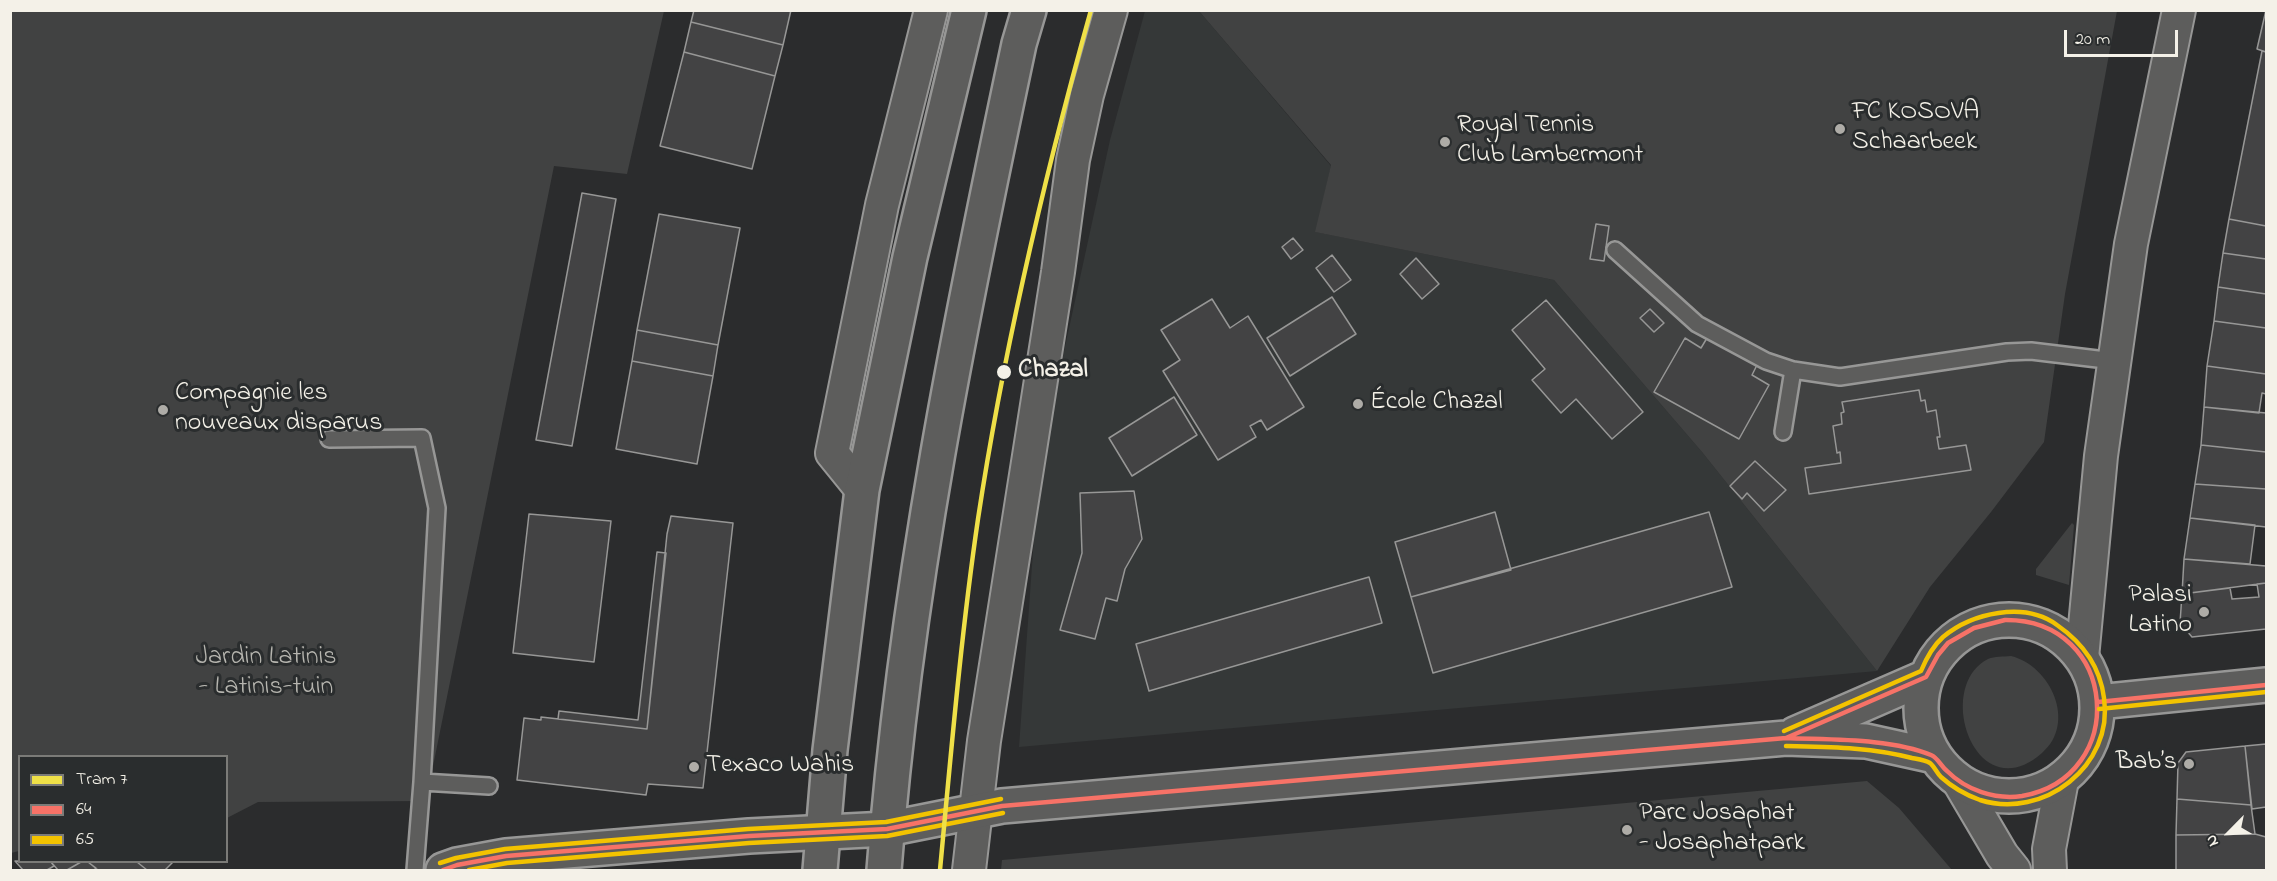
<!DOCTYPE html>
<meta charset="utf-8">
<style>
body{margin:0}
#map{position:relative;width:2277px;height:881px;overflow:hidden;background:#2b2c2d;font-family:"Indie Flower",sans-serif}
canvas{display:block}
.frame{position:absolute;inset:0;border:12px solid #f4f1e8;pointer-events:none}
.legend{position:absolute;left:18px;top:755px;width:210px;height:108px;box-sizing:border-box;background:#2a2d2e;border:2px solid #7b7b78;margin:0;padding:8px 10px;list-style:none;font-size:18px;color:#f4f1e8}
.legend li{display:flex;align-items:center;gap:12px;height:30px}
.legend b{width:30px;border:2px solid #7b7b78}
.north{position:absolute;left:2199px;top:803px;width:60px;height:60px;-webkit-text-stroke:4px #2a2d2e;paint-order:stroke;rotate:246deg;font-size:16px;font-weight:700;line-height:24px;text-align:center;color:#f4f1e8}
.north::after{content:'';display:block;margin:auto;width:21px;height:27px;background:#f4f1e8;clip-path:polygon(50% 0,100% 100%,50% 72%,0 100%)}
.scale{position:absolute;left:2064px;top:30px;width:114px;height:27px;box-sizing:border-box;border:3px solid #f4f1e8;border-top:0;padding-left:8px;font-size:18px;line-height:21px;white-space:nowrap;color:#f4f1e8;-webkit-text-stroke:4px #2a2d2e;paint-order:stroke}
</style>
<div id="map">
<canvas width="2277" height="881"></canvas>
<div class="frame"></div>
<ul class="legend">
<li><b style="height:8px;background:#efe048"></b>Tram 7</li>
<li><b style="height:8px;background:#f77267"></b>64</li>
<li><b style="height:8px;background:#f3c300"></b>65</li>
</ul>
<div class="north">N</div>
<div class="scale">20 m</div>
</div>
<script>
const g = document.querySelector('canvas').getContext('2d');
g.lineJoin = 'round';
function paint(path, color) { g.fillStyle = color; g.fill(path, 'evenodd'); }
function trace(path, color, width, dash) { g.strokeStyle = color; g.lineWidth = width; g.lineCap = dash ? 'butt' : 'round'; g.setLineDash(dash || []); g.stroke(path); }
function write(font, color, halo, rows, align = 'center') {
  g.font = font + ' "Indie Flower",sans-serif'; g.lineWidth = 6; g.setLineDash([]); g.textBaseline = 'middle'; g.strokeStyle = halo; g.fillStyle = color; for (const [text, x, y, turn = 0] of rows) {
    g.save(); g.translate(x, y); g.rotate((+turn || 0) * Math.PI / 180); g.textAlign = isNaN(turn) ? turn : align; if (halo) g.strokeText(text, 0, 0); g.fillText(text, 0, 0); g.restore();
  }
}
paint(new Path2D(`
 M 1145,11 L 1199,11 L 1331,166 L 1316,232 L 1554,280 L 1702,452 L 1877,671 L 1019,747 L 1036,510 L 1063,356 L 1110,140 Z`), '#353838');
paint(new Path2D(`
 M 11,11 L 664,11 L 627,174 L 554,166 L 426,801 L 258,802 L 227,818 L 226,756 L 20,756 L 19,851 L 11,853 Z
 M 1199,11 L 2117,11 L 2065,294 L 2044,442 L 1991,512 L 1930,587 L 1877,671 L 1702,452 L 1554,280 L 1315,232 L 1331,165 Z
 M 2072,523 L 2074,525 L 2069,585 L 2036,575 L 2036,569 Z
 M 2011,656 C 2051,666 2077,723 2042,753 C 1976,811 1933,687 1988,659 C 1995,656 2003,657 2011,656 Z
 M 1867,781 L 1899,808 L 1952,870 L 1001,870 L 1002,860 Z`), '#414242');
const building = new Path2D(`
 M 694,10 L 791,10 L 783,45 L 691,22 Z
 M 2266,10 L 2266,52 L 2257,49 Z
 M 691,22 L 783,45 L 775,76 L 684,52 Z
 M 2262,51 L 2266,52 L 2266,226 L 2229,219 Z
 M 684,52 L 775,76 L 752,169 L 660,146 Z
 M 582,193 L 616,199 L 572,446 L 536,440 Z
 M 659,214 L 740,228 L 718,345 L 637,330 Z
 M 2229,219 L 2266,226 L 2266,259 L 2223,253 Z
 M 1596,224 L 1609,226 L 1604,261 L 1590,259 Z
 M 1293,238 L 1303,250 L 1291,259 L 1282,247 Z
 M 2223,253 L 2266,259 L 2266,294 L 2218,287 Z
 M 1332,255 L 1351,280 L 1334,292 L 1316,268 Z
 M 1416,258 L 1439,284 L 1422,299 L 1400,274 Z
 M 2218,287 L 2266,294 L 2266,328 L 2214,321 Z
 M 1332,297 L 1356,334 L 1290,376 L 1267,338 Z
 M 1212,299 L 1230,328 L 1248,316 L 1304,407 L 1267,430 L 1261,420 L 1250,426 L 1256,437 L 1218,460 L 1163,371 L 1180,360 L 1161,330 Z
 M 1546,300 L 1643,412 L 1612,439 L 1576,399 L 1561,413 L 1532,380 L 1545,369 L 1512,330 Z
 M 1650,309 L 1664,323 L 1654,332 L 1640,318 Z
 M 2214,321 L 2266,328 L 2266,374 L 2207,366 Z
 M 637,330 L 718,345 L 713,376 L 632,361 Z
 M 1710,333 L 1759,361 L 1752,375 L 1769,385 L 1739,439 L 1654,392 L 1685,338 L 1701,348 Z
 M 632,361 L 713,376 L 697,464 L 616,449 Z
 M 2207,366 L 2266,374 L 2266,394 L 2262,393 L 2259,413 L 2204,407 Z
 M 1919,390 L 1921,401 L 1925,400 L 1927,412 L 1936,410 L 1940,437 L 1937,437 L 1939,449 L 1966,445 L 1971,470 L 1809,494 L 1805,468 L 1841,463 L 1840,452 L 1837,453 L 1833,426 L 1842,424 L 1841,413 L 1844,412 L 1842,402 Z
 M 1174,397 L 1197,435 L 1132,476 L 1109,438 Z
 M 2204,407 L 2266,413 L 2266,452 L 2201,445 Z
 M 2201,445 L 2266,452 L 2266,489 L 2195,484 Z
 M 1755,461 L 1786,490 L 1764,511 L 1747,493 L 1742,499 L 1730,486 Z
 M 2195,484 L 2266,489 L 2266,527 L 2190,518 Z
 M 1134,491 L 1142,539 L 1125,569 L 1117,601 L 1106,598 L 1095,639 L 1060,630 L 1082,553 L 1080,493 Z
 M 1495,512 L 1511,570 L 1411,597 L 1395,542 Z
 M 1709,512 L 1732,587 L 1433,673 L 1411,597 Z
 M 529,514 L 611,521 L 594,662 L 513,653 Z
 M 671,516 L 733,523 L 703,788 L 648,784 L 646,795 L 517,780 L 524,718 L 541,720 L 541,717 L 647,729 L 667,534 Z
 M 2190,518 L 2255,525 L 2250,564 L 2184,559 Z
 M 657,552 L 666,553 L 647,729 L 558,719 L 559,711 L 638,720 Z
 M 2184,559 L 2266,566 L 2266,583 L 2182,594 Z
 M 1369,577 L 1382,623 L 1149,691 L 1136,644 Z
 M 2266,583 L 2266,629 L 2192,637 L 2180,623 L 2182,594 L 2230,588 L 2232,599 L 2259,597 L 2257,584 Z
 M 2266,744 L 2266,807 L 2252,809 L 2245,746 Z
 M 2245,746 L 2251,805 L 2177,799 L 2178,763 L 2186,752 Z
 M 2177,799 L 2251,805 L 2255,834 L 2176,835 Z
 M 2255,834 L 2266,837 L 2266,870 L 2176,870 L 2176,835 Z
 M 15,861 L 51,862 L 54,866 L 47,870 L 23,870 Z
 M 51,862 L 81,862 L 67,870 L 58,870 Z
 M 81,862 L 88,862 L 96,868 L 94,870 L 67,870 Z
 M 88,862 L 137,862 L 147,870 L 98,870 Z
 M 137,862 L 173,862 L 165,870 L 147,870 Z`);
paint(building, '#434344');
trace(building, '#979796', 1.5);
const service = new Path2D(`
 M 1615,250 L 1697,324 L 1766,361 L 1793,370 L 1840,377 L 2007,352 L 2031,351 L 2114,361
 M 1783,432 L 1793,370
 M 329,439 L 422,438 L 437,508 L 422,782
 M 415,870 L 422,782 L 489,786`);
const minor = new Path2D(`
 M 862,490 L 832,453 L 882,205 L 931,10
 M 2082,658 L 2101,456 L 2131,244 L 2179,10
 M 1959,782 L 2002,855 L 2014,870
 M 969,870 L 984,741 L 1058,272 L 1073,160 L 1087,95 L 1111,10
 M 2050,870 L 2049,849 L 2062,780`);
const tertiary = new Path2D(`
 M1921 708a88 88 0 1 1 176 0a88 88 0 1 1-176 0Z
 M 2098,702 L 2266,685
 M 1795,734 L 1926,677
 M 443,870 L 457,865 L 506,856 L 749,836 L 887,829 L 1002,806 L 1786,738 L 1866,741 L 1934,756`);
const primary = new Path2D(`
 M 820,870 L 830,750 L 862,490 L 910,257 L 969,10
 M 884,870 C 905,591 961,317 1019,44 L 1029,10`);
trace(service, '#979796', 20);
trace(minor, '#979796', 36);
trace(tertiary, '#979796', 38);
trace(primary, '#979796', 38);
trace(service, '#5d5d5c', 15);
trace(minor, '#5d5d5c', 32);
trace(tertiary, '#5d5d5c', 33);
trace(primary, '#5d5d5c', 33);
trace(new Path2D(`
 M 2005,620 C 2119,619 2130,777 2022,796 C 1995,800 1966,790 1947,771 C 1941,766 1938,758 1931,755 C 1891,738 1829,740 1786,738 L 1926,677 L 1938,655 L 1948,643 L 1974,628 Z
 M 2098,702 L 2266,685
 M 1002,806 L 1786,738
 M 1002,806 L 1786,738
 M 443,870 L 457,865 L 506,856 L 749,836 L 887,829 L 1002,806`), '#f77267', 4.5);
trace(new Path2D(`
 M 2099,709 L 2266,692
 M 1784,731 L 1921,671 C 1926,659 1933,646 1943,637 C 1972,613 2024,601 2057,625 C 2083,643 2100,666 2104,698 C 2114,766 2043,820 1980,800 C 1966,795 1952,787 1941,777 C 1937,773 1934,766 1930,763 C 1925,760 1917,759 1912,758 C 1871,747 1828,747 1786,746
 M 440,863 L 456,858 L 505,849 L 748,829 L 886,822 L 1001,799
 M 469,870 L 507,863 L 749,843 L 887,836 L 1003,813`), '#f3c300', 4.5);
trace(new Path2D(`
 M 940,870 C 951,753 961,635 978,519 C 1004,347 1044,178 1091,10`), '#efe048', 4.5);
for (const [x, y, r, color] of [
 [1840,129,6,"#aeaca7"],
 [1445,142,6,"#aeaca7"],
 [1004,372,8,"#f4f1e8"],
 [1358,404,6,"#aeaca7"],
 [163,410,6,"#aeaca7"],
 [2204,612,6,"#aeaca7"],
 [2189,764,6,"#aeaca7"],
 [694,767,6,"#aeaca7"],
 [1627,830,6,"#aeaca7"]
]) { const dot = new Path2D(); dot.arc(x, y, r, 0, 2 * Math.PI); g.fillStyle = color; g.fill(dot); trace(dot, '#2a2d2e', 2); }
write('26px', '#f4f1e8', '#2a2d2e', [
 ["FC KOSOVA",1852,114],
 ["Schaarbeek",1852,144],
 ["Royal Tennis",1457,127],
 ["Club Lambermont",1457,157],
 ["Compagnie les",175,395],
 ["nouveaux disparus",175,425],
 ["École Chazal",1370,404],
 ["Palasi",2192,597,"right"],
 ["Latino",2192,627,"right"],
 ["Bab’s",2177,764,"right"],
 ["Texaco Wahis",706,767],
 ["Parc Josaphat",1639,815],
 ["- Josaphatpark",1639,845]
], 'left');
write('bold 26px', '#f4f1e8', '#2a2d2e', [
 ["Chazal",1018,372]
], 'left');
write('26px', '#b6b5af', '#2a2d2e', [
 ["Jardin Latinis",266,659],
 ["- Latinis-tuin",266,689]
]);
</script>
